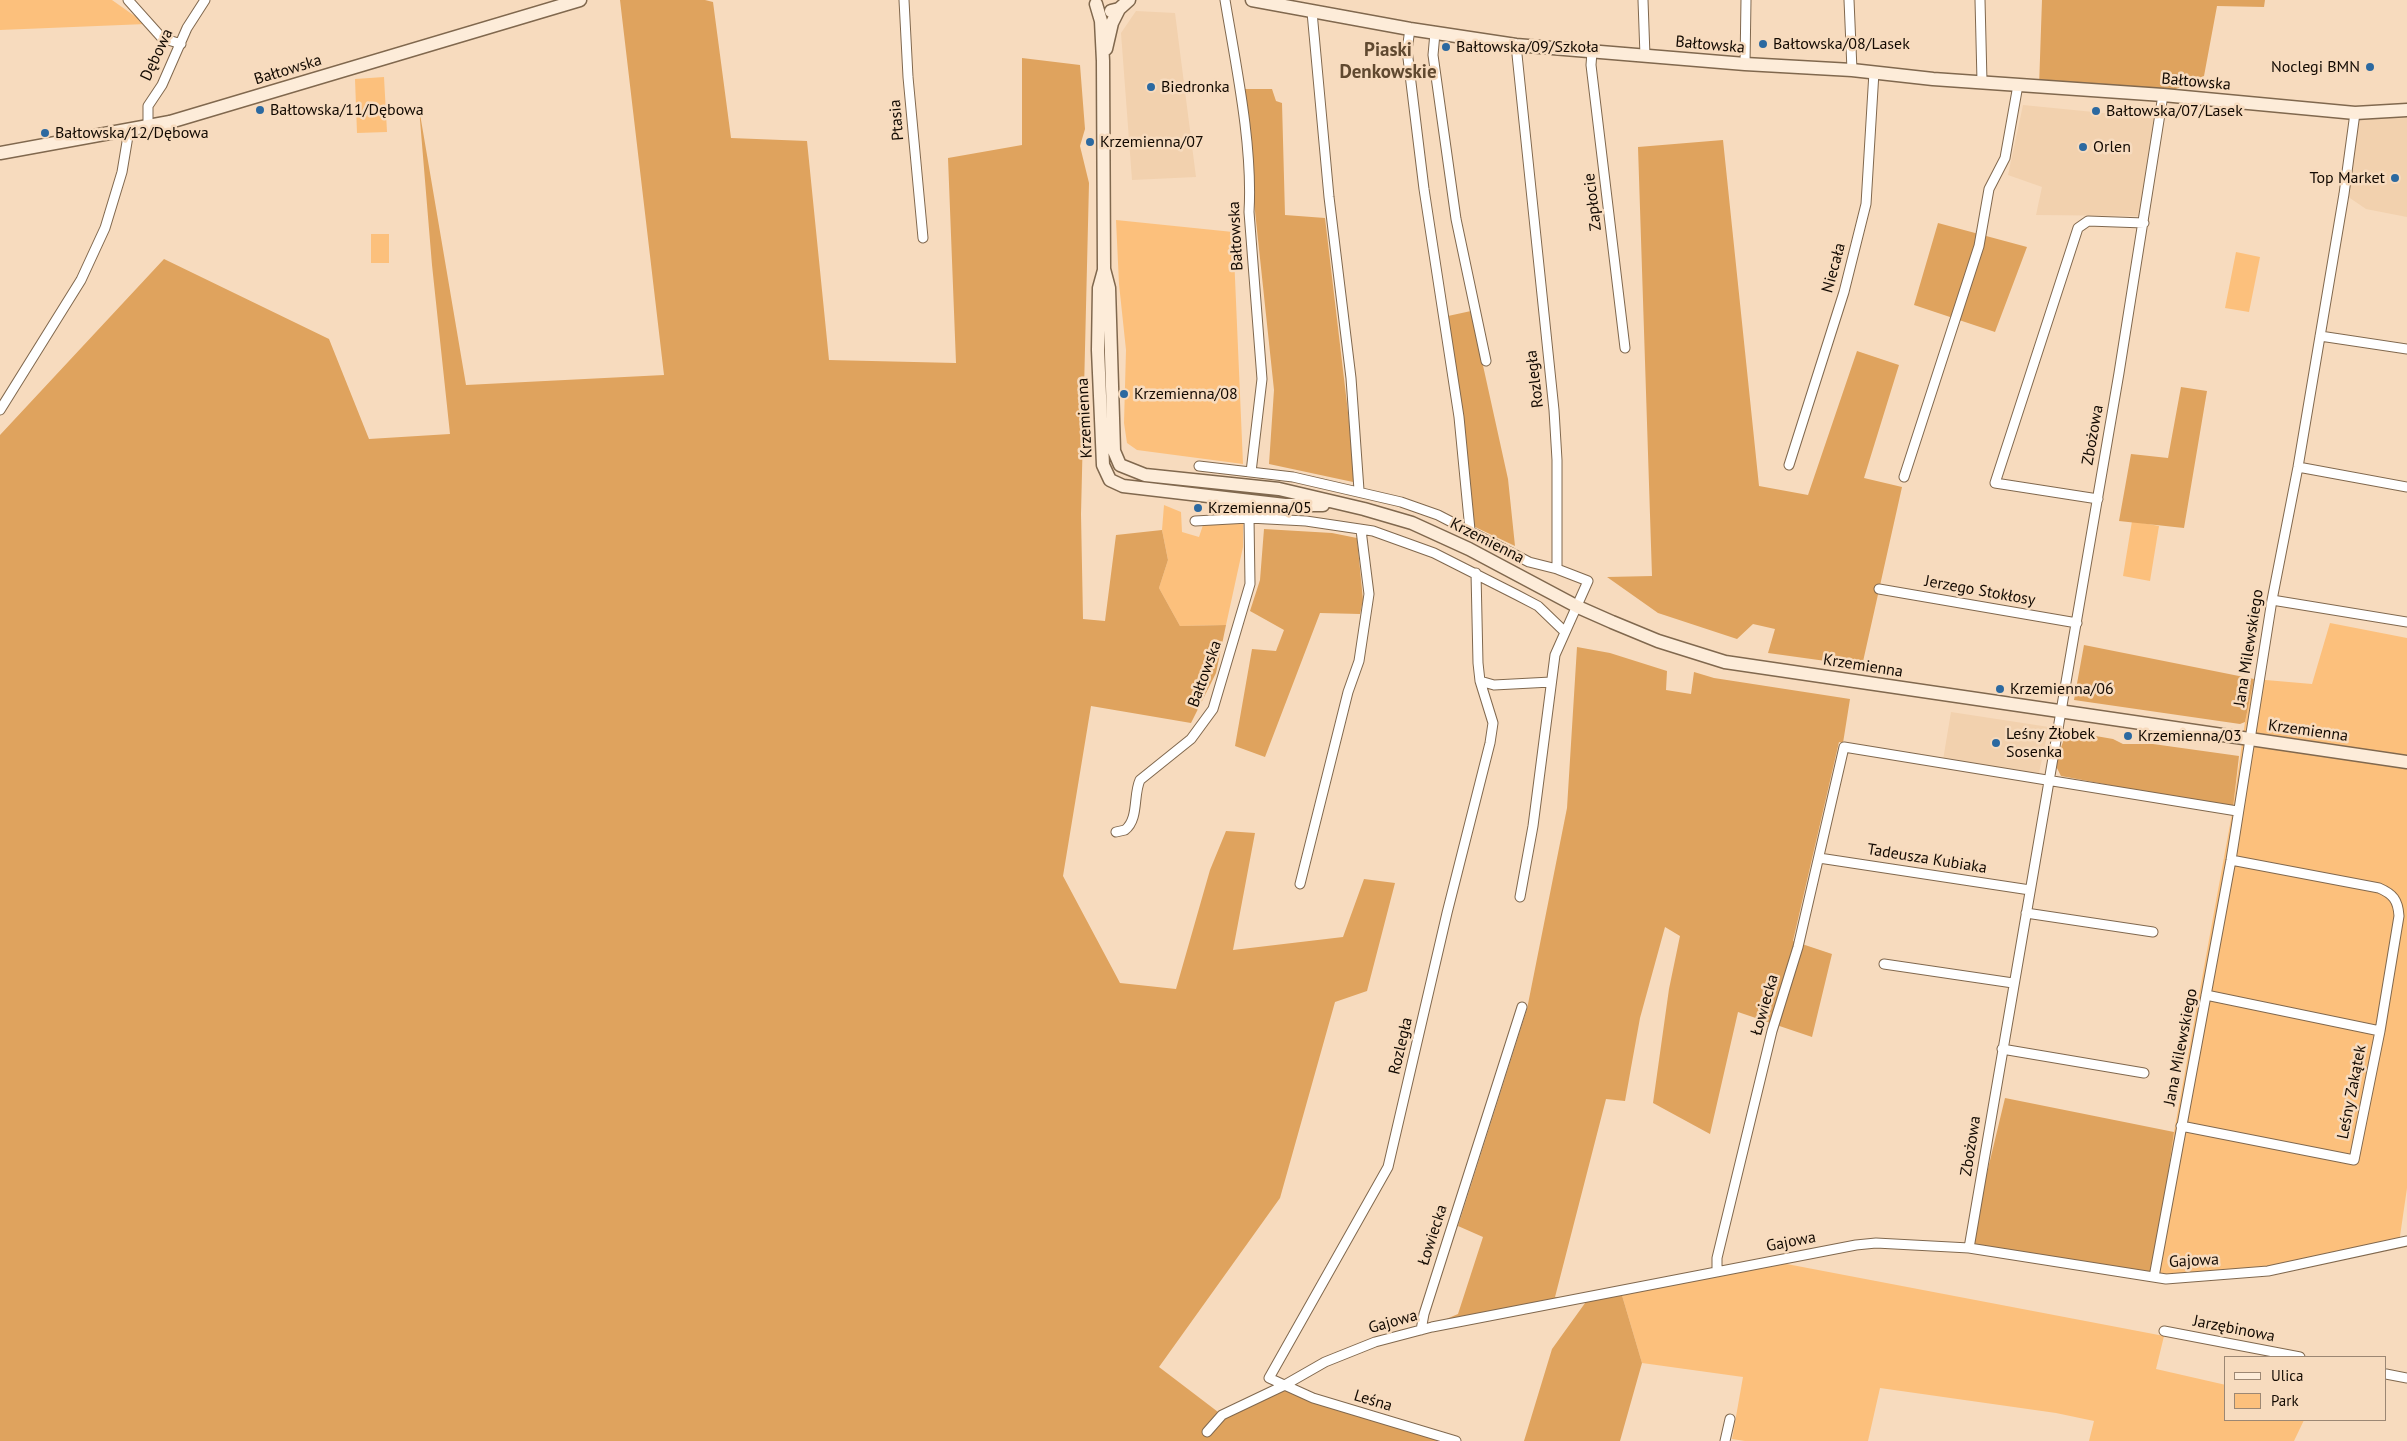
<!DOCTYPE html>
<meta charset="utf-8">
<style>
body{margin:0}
#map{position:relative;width:2407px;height:1441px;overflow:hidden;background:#f7dbbe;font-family:"PT Sans",sans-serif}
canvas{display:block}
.legend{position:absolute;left:2224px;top:1356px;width:162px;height:65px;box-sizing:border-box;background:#f7dbbe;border:1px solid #9c8773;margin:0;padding:6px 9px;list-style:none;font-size:15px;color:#130a02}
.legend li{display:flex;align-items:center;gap:10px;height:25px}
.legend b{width:25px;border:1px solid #9c8773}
</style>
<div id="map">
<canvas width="2407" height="1441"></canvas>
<ul class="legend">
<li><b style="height:6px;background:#fdecd9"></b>Ulica</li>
<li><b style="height:14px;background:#fcc07c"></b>Park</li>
</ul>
</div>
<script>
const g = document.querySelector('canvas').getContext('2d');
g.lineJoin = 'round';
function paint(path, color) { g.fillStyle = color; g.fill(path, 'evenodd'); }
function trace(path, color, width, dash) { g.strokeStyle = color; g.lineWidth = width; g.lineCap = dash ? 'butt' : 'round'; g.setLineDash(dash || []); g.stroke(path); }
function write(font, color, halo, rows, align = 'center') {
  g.font = font + ' "PT Sans",sans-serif'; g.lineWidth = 5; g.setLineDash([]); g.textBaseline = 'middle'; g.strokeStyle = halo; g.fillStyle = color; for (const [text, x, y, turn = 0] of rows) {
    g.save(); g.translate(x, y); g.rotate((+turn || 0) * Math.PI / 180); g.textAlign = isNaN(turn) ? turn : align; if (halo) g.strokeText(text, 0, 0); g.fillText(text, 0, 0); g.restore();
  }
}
paint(new Path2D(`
 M 1136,11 L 1175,13 L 1196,177 L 1132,180 L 1121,33 Z
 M 2023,105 L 2154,118 L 2139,216 L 2036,215 L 2042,187 L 2008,175 Z
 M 2407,110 L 2407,217 L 2366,209 L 2344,194 L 2355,113 Z
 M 1951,712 L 2049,727 L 2039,773 L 1943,760 Z`), '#f2d1ae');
paint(new Path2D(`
 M 0,0 L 112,0 L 146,24 L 0,30 Z
 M 384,77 L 387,132 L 357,133 L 355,79 Z
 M 1116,220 L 1233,232 L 1243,464 L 1137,450 L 1127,443 L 1124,423 L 1126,350 L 1119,284 Z
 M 371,234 L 389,234 L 389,263 L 371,263 Z
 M 2236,252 L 2260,257 L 2249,312 L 2225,308 Z
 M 1164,505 L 1181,512 L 1182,532 L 1199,537 L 1203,525 L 1243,522 L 1243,547 L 1226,625 L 1180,626 L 1159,588 L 1168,560 L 1162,530 Z
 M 2132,521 L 2159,526 L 2150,581 L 2123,576 Z
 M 2330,623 L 2407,638 L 2407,1188 L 2399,1243 L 2268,1271 L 2154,1277 L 2174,1132 L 2233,808 L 2245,722 L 2254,679 L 2312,684 Z
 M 1771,1261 L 2164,1336 L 2156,1369 L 2226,1385 L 2226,1420 L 2304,1420 L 2294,1441 L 2089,1441 L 2094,1421 L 2056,1413 L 1880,1388 L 1868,1441 L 1745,1441 L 1732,1439 L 1743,1377 L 1642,1363 L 1621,1292 Z`), '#fcc07c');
paint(new Path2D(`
 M 620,0 L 705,0 L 713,2 L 731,138 L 807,141 L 829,360 L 956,363 L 948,158 L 1022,145 L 1022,58 L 1080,65 L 1085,129 L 1080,146 L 1089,183 L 1081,514 L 1083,619 L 1105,621 L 1116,535 L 1162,530 L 1168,560 L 1159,588 L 1180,626 L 1226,625 L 1216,673 L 1191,723 L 1091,706 L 1063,876 L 1120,983 L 1176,989 L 1210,870 L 1226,831 L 1255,833 L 1233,950 L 1343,937 L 1364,879 L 1395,883 L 1367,991 L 1335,1002 L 1280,1198 L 1159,1367 L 1222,1415 L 1283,1386 L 1459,1441 L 0,1441 L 0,435 L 164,259 L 329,339 L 369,439 L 450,434 L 432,265 L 419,108 L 466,385 L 664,375 Z
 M 2042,0 L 2265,0 L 2264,7 L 2217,6 L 2204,76 L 2163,95 L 2039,87 Z
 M 1242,89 L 1272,89 L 1276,101 L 1282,103 L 1285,215 L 1325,218 L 1356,480 L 1353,482 L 1269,464 L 1274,390 Z
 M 1723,140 L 1759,486 L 1808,495 L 1857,351 L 1899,365 L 1864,478 L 1902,487 L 1862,666 L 1768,653 L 1775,629 L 1753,624 L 1737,639 L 1658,613 L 1607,577 L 1652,576 L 1638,147 Z
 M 1938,223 L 2027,247 L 1995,332 L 1914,305 Z
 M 1471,311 L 1508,479 L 1515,546 L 1473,526 L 1448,316 Z
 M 2181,387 L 2207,391 L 2184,528 L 2119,521 L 2131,454 L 2168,458 Z
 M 1264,529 L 1332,533 L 1357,538 L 1363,600 L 1360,614 L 1320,613 L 1265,757 L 1235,746 L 1252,649 L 1276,651 L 1284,630 L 1250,611 L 1260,580 Z
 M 2084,645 L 2254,679 L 2245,722 L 2240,724 L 2074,700 Z
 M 1577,647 L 1610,653 L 1667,671 L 1666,690 L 1691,694 L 1694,672 L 1714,678 L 1850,699 L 1843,743 L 1839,742 L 1793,941 L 1832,954 L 1812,1037 L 1738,1012 L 1710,1134 L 1653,1103 L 1669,989 L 1680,936 L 1665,927 L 1640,1018 L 1625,1101 L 1606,1099 L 1555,1297 L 1588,1298 L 1621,1292 L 1642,1363 L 1620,1441 L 1524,1441 L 1552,1349 L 1588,1299 L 1421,1330 L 1458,1314 L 1483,1237 L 1458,1226 L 1527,1009 L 1567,808 Z
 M 2067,731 L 2113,739 L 2123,744 L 2153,744 L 2239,756 L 2233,808 L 2061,776 L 2055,764 Z
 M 2005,1098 L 2174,1132 L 2154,1277 L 1969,1248 Z`), '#dfa35e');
const minor = new Path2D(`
 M 128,0 L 162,38 L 181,44
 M 904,0 L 908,77 L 923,238
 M 1225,0 C 1236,66 1253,146 1249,212 L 1262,379 L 1251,472
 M 1643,0 L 1645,56
 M 1849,0 L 1852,70
 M 1980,0 L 1982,81
 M 1312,12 L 1329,197 L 1351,378 L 1359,490
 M 1410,29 L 1407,50 L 1424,189 L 1459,417 L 1470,530
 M 1435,33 L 1433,55 L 1456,219 L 1486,361
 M 1516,45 L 1554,410 L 1557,460 L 1557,569
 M 1592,52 L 1591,65 L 1625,348
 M 1745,64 L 1746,0
 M 148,126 L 148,106 L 162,85 L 187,28 L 205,0
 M 2320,336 L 2407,349
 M 0,410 L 81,280 L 105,228 L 122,172 L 129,130
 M 1789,465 L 1844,292 L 1866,204 L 1874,72
 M 1199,466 L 1293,477 L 1401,502 L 1438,515 L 1529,562 L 1557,569 L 1588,581 L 1555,655 L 1533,826 L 1520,897
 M 2298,467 L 2407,487
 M 1904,477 L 1979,246 L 1989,189 L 2005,158 L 2018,85
 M 2098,499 L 1995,483 L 2078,228 L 2088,221 L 2144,223
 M 1195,521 L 1249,518 L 1306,521 L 1373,531 L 1434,553 L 1517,595 L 1538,606 L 1565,632
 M 1879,589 L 2077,623
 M 2272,600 L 2407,622
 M 1480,681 L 1494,685 L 1551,682
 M 1116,832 L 1125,830 C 1139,819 1133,795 1140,780 L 1191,739 L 1213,709 L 1250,584 L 1249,518
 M 1819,858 L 2030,890
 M 1300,884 L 1348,692 L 1359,661 L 1369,594 L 1361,530
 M 2026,913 L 2153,932
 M 1884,964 L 2013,983
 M 2206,995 L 2380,1031
 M 2002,1049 L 2144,1073
 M 2181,1126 L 2354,1160 L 2380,1031 L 2399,916 C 2398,900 2393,894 2379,888 L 2231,860
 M 1969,1248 L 2119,373 L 2163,95
 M 1717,1272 L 1717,1258 L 1772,1031 L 1798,947 L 1844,747 L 2237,811
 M 2154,1277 L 2231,860 L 2272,600 L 2298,467 L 2344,194 L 2355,113
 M 1421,1330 L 1424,1314 L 1522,1007
 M 2164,1331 L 2300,1357
 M 2386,1374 L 2407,1378
 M 1207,1432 L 1222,1415 L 1283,1386 L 1325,1362 L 1375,1342 L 1432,1327 L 1856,1245 L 1876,1243 L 1969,1248 L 2166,1279 L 2268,1271 L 2407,1241
 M 1456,1441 L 1313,1398 L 1269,1378 L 1388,1167 L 1447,913 L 1490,743 L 1493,723 L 1480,681 L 1478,663 L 1476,573
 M 1725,1441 L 1730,1419`);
const secondary = new Path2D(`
 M 1252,0 L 1410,29 L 1516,45 L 1745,64 L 1852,70 L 1933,79 L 2163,95 L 2355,113 L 2407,110
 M 1096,4 L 1101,21 L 1103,61 L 1104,269 L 1109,288 L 1114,451 L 1120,465 L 1145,475 L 1279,489 L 1364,509 L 1412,523 L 1469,549 L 1578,607 L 1612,622 L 1658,641 L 1725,662 L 2407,762
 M 1111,11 L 1119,9 L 1129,0
 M 1106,49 L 1112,23 L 1119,9
 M 0,153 L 170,122 L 580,0
 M 1104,270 L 1099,288 L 1098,350 L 1103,465 L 1110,480 L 1123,486 L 1285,505 L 1323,505`);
trace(minor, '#80684e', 11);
trace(secondary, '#80684e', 15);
trace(minor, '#fff', 9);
trace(secondary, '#fdecd9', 12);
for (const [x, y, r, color] of [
 [1763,44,5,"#2c69a0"],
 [1446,47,5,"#2c69a0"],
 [2370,67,5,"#2c69a0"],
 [1151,87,5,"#2c69a0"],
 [260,110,5,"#2c69a0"],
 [2096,111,5,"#2c69a0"],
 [45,133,5,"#2c69a0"],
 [1090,142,5,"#2c69a0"],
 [2083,147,5,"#2c69a0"],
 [2395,178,5,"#2c69a0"],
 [1124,394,5,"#2c69a0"],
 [1198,508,5,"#2c69a0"],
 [2000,689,5,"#2c69a0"],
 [2128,736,5,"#2c69a0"],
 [1996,743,5,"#2c69a0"]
]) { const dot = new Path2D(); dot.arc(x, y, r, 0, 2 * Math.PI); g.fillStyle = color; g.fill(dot); trace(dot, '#f7dbbe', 2); }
write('16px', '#130a02', '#f7dbbe', [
 ["Bałtowska/08/Lasek",1773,44],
 ["Bałtowska/09/Szkoła",1456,47],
 ["Noclegi BMN",2360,67,"right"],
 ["Biedronka",1161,87],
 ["Bałtowska/11/Dębowa",270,110],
 ["Bałtowska/07/Lasek",2106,111],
 ["Bałtowska/12/Dębowa",55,133],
 ["Krzemienna/07",1100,142],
 ["Orlen",2093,147],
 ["Top Market",2385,178,"right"],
 ["Krzemienna/08",1134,394],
 ["Krzemienna/05",1208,508],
 ["Krzemienna/06",2010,689],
 ["Leśny Żłobek",2006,734],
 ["Sosenka",2006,752],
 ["Krzemienna/03",2138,736]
], 'left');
write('16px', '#130a02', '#f7dbbe', [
 ["Bałtowska",1710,45,5],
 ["Dębowa",157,55,-65],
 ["Bałtowska",288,70,-17],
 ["Bałtowska",2196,82,5],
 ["Ptasia",897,120,-95],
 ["Zapłocie",1593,202,-97],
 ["Bałtowska",1236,236,-93],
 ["Niecała",1834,268,-75],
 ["Rozległa",1535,379,-97],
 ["Krzemienna",1085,418,-93],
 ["Zbożowa",2093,435,-80],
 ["Krzemienna",1487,541,27],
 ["Jerzego Stokłosy",1980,591,10],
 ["Jana Milewskiego",2249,648,-81],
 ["Krzemienna",1863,666,9],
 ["Bałtowska",1205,674,-70],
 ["Krzemienna",2308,731,8],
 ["Tadeusza Kubiaka",1927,859,9],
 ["Łowiecka",1765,1005,-74],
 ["Rozległa",1401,1046,-77],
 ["Jana Milewskiego",2181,1047,-79],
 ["Leśny Zakątek",2352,1092,-79],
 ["Zbożowa",1971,1146,-81],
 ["Łowiecka",1433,1235,-72],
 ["Gajowa",1791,1242,-11],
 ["Gajowa",2194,1261,-3],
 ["Gajowa",1393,1322,-16],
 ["Jarzębinowa",2234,1329,11],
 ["Leśna",1373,1401,17]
]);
write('bold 19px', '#604930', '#f7dbbe', [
 ["Piaski",1388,51],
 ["Denkowskie",1388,73]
]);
</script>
